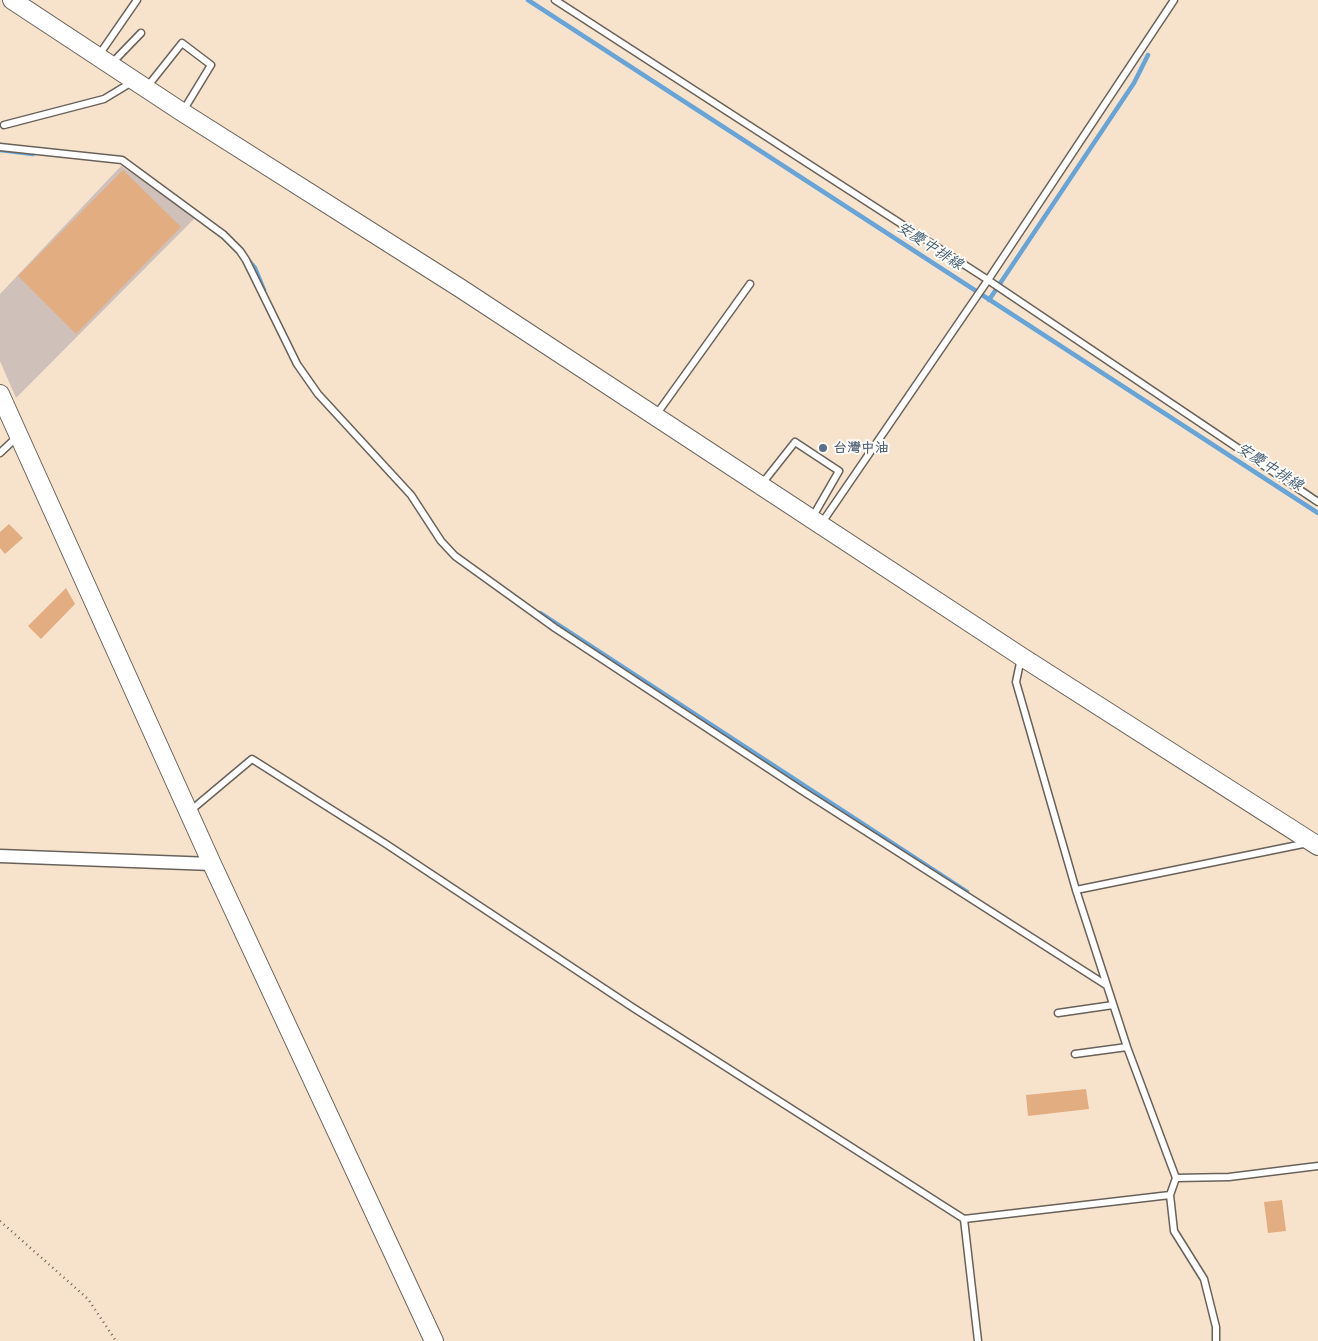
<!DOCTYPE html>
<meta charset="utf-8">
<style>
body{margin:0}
canvas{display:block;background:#f7e3cc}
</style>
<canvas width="1318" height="1341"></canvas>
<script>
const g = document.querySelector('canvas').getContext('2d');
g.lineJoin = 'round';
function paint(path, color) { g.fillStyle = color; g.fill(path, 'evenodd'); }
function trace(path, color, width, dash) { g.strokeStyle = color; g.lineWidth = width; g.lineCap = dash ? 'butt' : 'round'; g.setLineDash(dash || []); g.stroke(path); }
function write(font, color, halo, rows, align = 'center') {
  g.font = font + ' Delius,"LXGW WenKai TC",sans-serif'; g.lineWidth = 4; g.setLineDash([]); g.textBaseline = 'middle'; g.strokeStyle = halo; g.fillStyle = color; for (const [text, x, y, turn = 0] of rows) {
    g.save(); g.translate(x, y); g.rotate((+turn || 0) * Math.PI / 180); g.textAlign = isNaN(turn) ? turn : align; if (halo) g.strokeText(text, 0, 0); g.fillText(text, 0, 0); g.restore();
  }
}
paint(new Path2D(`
 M 121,166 L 196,217 L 16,398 L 0,361 L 0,294 Z`), '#cfc0ba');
trace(new Path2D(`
 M 528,0 L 1318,513
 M 0,150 L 33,154
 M 249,261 L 255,268 L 264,290
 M 989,300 L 1134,83 L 1148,55
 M 540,613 L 967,892`), '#67a4d8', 4.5);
paint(new Path2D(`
 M 123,170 L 181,227 L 76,334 L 18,276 Z
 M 9,524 L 23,538 L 5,554 L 0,548 L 0,532 Z
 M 66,588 L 75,604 L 41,639 L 28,626 Z
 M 1086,1089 L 1089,1109 L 1028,1116 L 1026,1095 Z
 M 1282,1200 L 1286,1231 L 1268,1233 L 1264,1202 Z`), '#e3ad82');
const service = new Path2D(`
 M 555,0 L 988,280 L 1318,502
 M 99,55 L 137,0
 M 112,63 L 141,33
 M 147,87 L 182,43 L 211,65 L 183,111
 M 4,125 L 104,99 L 132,82
 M 0,147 L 122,160 L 224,235 L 240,251 L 246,260 L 297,364 L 318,394 L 411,495 L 441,541 L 455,556 L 555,628 L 801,790 L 1106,985
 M 656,415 L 750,284
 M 0,453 L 18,436
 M 761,485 L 795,442 L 839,471 L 812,518
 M 821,524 L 988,280 L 1174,0
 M 1021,658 L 1016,682 L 1076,890 L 1127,1047 L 1176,1178 L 1170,1195 L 1174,1231 L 1204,1279 L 1216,1327 L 1216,1341
 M 190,811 L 252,759 L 386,844 L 632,1007 L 964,1219 L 1170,1195
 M 1076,890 L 1308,843
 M 1058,1013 L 1113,1005
 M 1075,1054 L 1127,1047
 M 1176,1178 L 1229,1177 L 1318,1166
 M 964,1219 L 978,1341`);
const minor = new Path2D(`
 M 0,856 L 212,864`);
const secondary = new Path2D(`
 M 12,0 L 182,112 L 460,288 L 1022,657 L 1318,846
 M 0,394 L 212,864 L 434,1341`);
trace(service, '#69625a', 9);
trace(minor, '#69625a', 15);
trace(secondary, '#69625a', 20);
trace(new Path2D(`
 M 0,1221 L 88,1299 L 116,1341`), '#69625a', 2.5, [1, 4]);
trace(service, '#fff', 6);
trace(minor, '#fff', 12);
trace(secondary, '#fff', 18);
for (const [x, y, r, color] of [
 [823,448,5,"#5c6f8a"]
]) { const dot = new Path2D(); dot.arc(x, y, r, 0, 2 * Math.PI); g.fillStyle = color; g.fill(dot); trace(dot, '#fdfcf7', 2); }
write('bold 14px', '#4e5e75', '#fdfcf7', [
 ["台灣中油",833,448]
], 'left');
write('italic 15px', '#3e5971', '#fdfcf7', [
 ["安慶中排線",930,246,33],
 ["安慶中排線",1270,467,33]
]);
</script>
